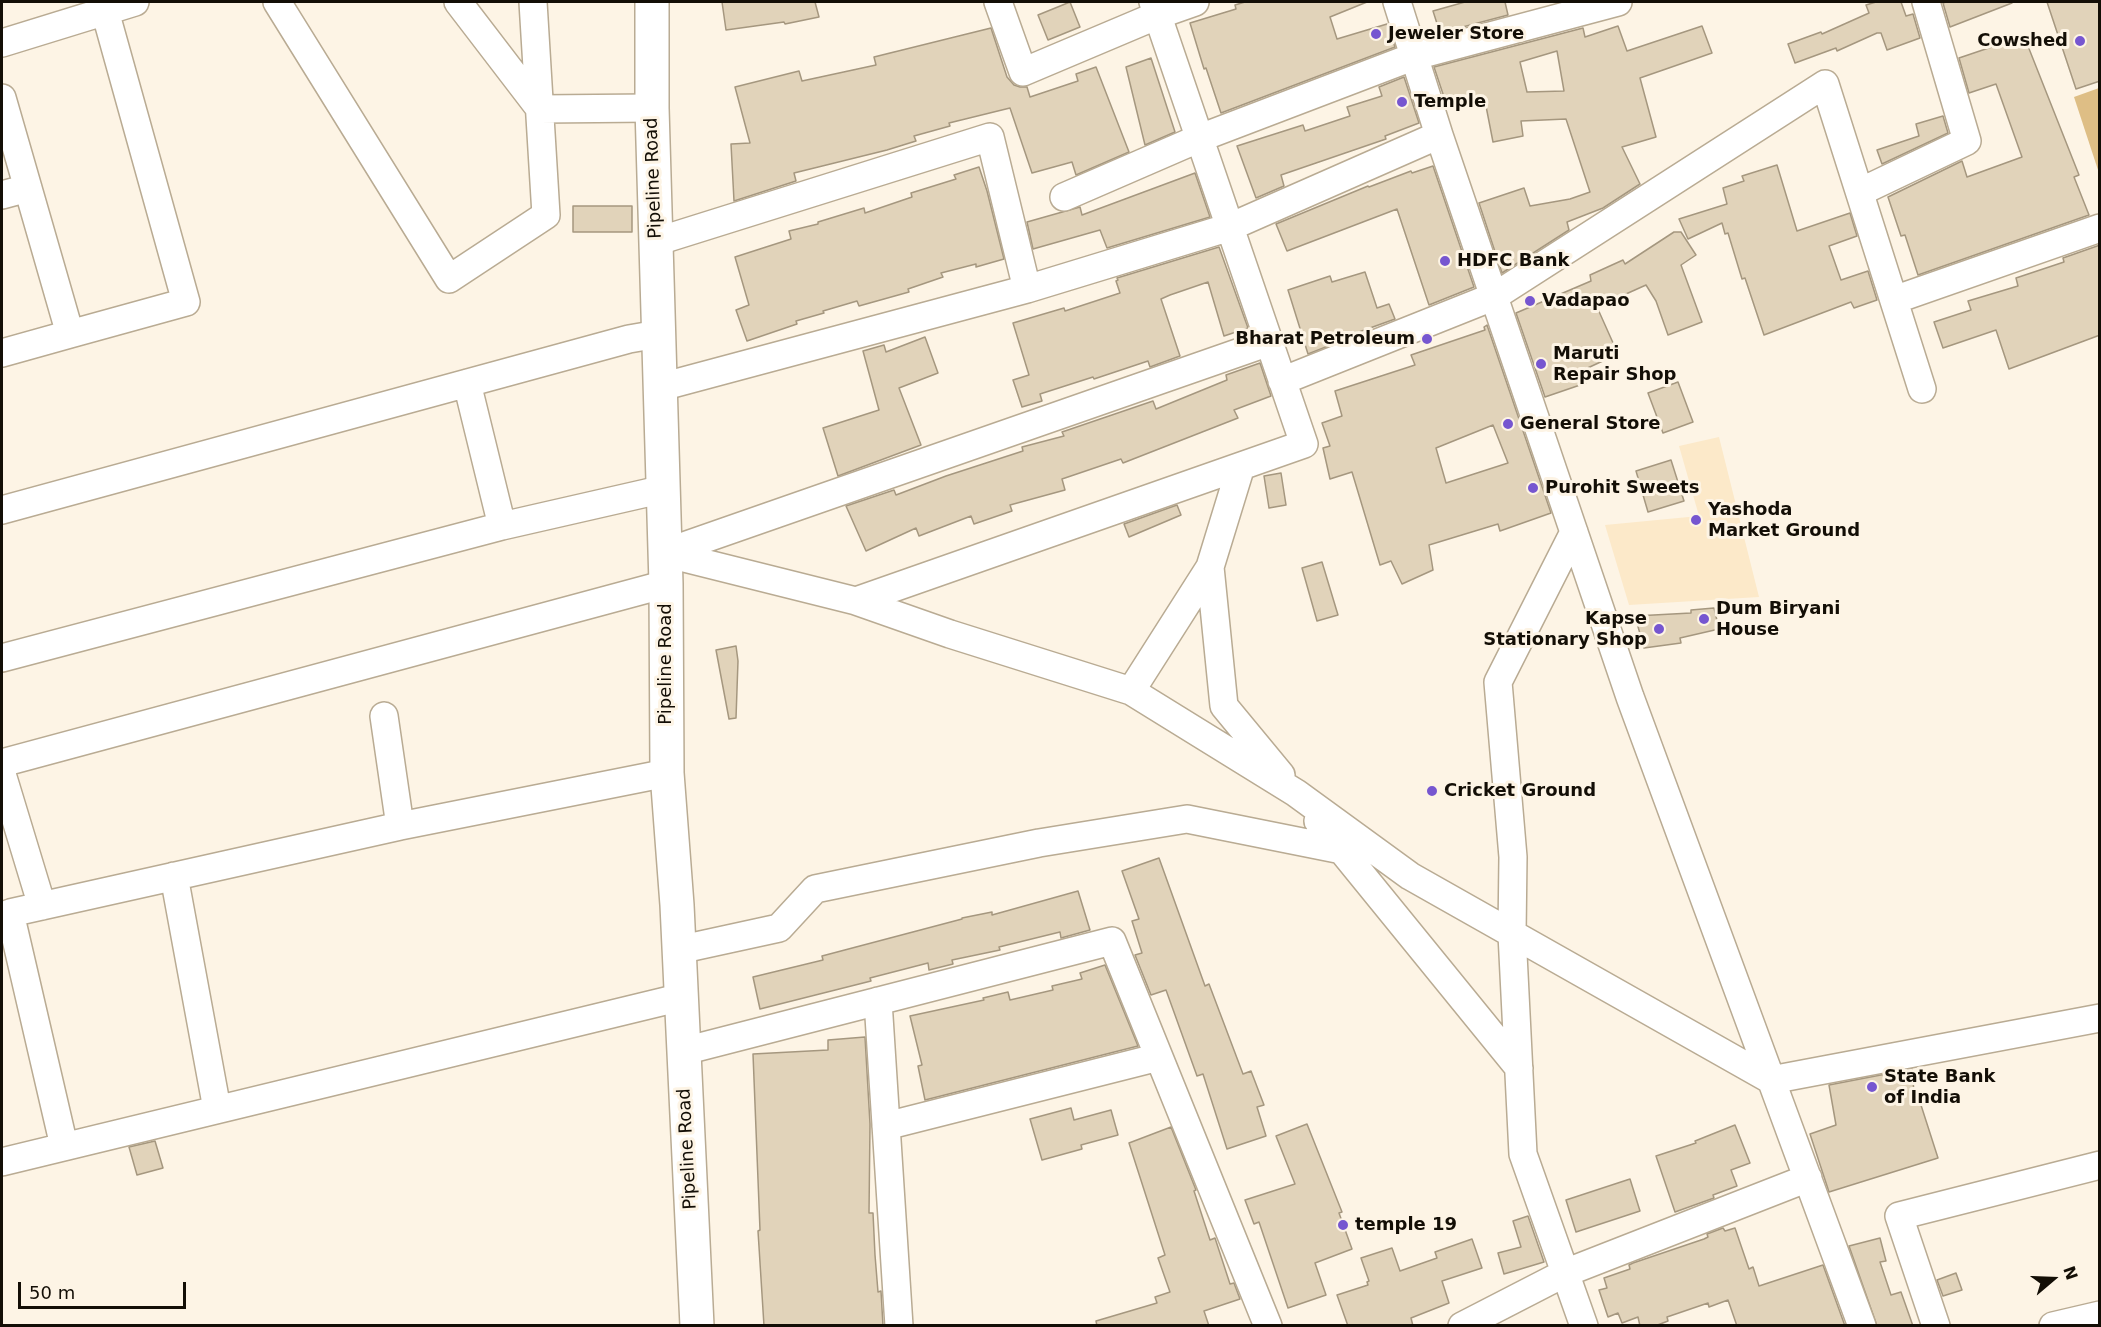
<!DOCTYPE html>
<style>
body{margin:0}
#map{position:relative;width:2101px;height:1327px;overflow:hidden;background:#fdf4e5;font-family:"DejaVu Sans",sans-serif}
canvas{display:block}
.frame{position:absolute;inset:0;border:3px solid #130e06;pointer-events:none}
.north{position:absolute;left:2023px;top:1249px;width:60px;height:60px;-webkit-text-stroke:4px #fdf4e5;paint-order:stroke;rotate:71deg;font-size:16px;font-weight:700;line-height:24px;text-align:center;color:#130e06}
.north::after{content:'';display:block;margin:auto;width:21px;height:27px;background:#130e06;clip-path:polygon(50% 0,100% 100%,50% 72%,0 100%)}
.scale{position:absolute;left:18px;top:1282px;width:168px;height:27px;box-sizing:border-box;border:3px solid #130e06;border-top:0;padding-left:8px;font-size:18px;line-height:21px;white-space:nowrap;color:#130e06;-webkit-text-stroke:4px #fdf4e5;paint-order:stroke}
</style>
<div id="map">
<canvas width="2101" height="1327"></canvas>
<div class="frame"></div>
<div class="north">N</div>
<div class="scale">50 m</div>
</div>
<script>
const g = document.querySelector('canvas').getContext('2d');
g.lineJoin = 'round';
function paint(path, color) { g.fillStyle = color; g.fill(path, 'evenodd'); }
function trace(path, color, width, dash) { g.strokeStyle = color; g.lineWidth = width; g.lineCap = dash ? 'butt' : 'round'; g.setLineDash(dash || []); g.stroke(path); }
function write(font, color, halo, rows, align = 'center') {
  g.font = font + ' "DejaVu Sans",sans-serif'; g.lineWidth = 6; g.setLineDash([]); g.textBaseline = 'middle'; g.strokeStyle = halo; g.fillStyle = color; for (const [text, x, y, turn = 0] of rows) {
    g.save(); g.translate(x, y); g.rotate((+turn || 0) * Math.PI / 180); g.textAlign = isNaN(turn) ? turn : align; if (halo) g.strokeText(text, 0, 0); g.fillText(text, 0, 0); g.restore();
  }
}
paint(new Path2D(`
 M 1719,437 L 1759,597 L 1629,605 L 1605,525 L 1699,516 L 1679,446 Z`), '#fce9c9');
paint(new Path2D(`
 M 2099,88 L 2100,88 L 2099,173 L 2074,97 Z`), '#debe85');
const building = new Path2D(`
 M 722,2 L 815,2 L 819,17 L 785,24 L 784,22 L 726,30 Z
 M 1070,2 L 1080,27 L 1048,40 L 1038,15 Z
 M 1245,2 L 1367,2 L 1330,17 L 1337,39 L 1387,24 L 1395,47 L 1221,113 L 1206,68 L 1204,69 L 1190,23 L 1236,9 L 1235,5 Z
 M 1465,2 L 1505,2 L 1508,15 L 1440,33 L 1433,11 Z
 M 1876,2 L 1901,2 L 1906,16 L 1913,14 L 1920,38 L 1887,50 L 1881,33 L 1877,33 L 1837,51 L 1836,48 L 1795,63 L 1788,44 L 1821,32 L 1822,34 L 1869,13 L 1866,5 Z
 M 1946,2 L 2011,2 L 2012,3 L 1950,27 L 1943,3 Z
 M 2047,2 L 2100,2 L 2100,81 L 2076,89 Z
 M 1618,26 L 1627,51 L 1702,26 L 1712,53 L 1640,78 L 1656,137 L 1622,147 L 1640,184 L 1603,208 L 1567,222 L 1569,230 L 1502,273 L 1479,203 L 1524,188 L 1530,206 L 1570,199 L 1590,192 L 1566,119 L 1521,121 L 1523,136 L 1493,142 L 1485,101 L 1461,106 L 1459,97 L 1445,100 L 1434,67 L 1583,28 L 1585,37 ZM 1557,51 L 1564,91 L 1527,92 L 1520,62 Z
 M 991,28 L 1007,77 L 1014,85 L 1020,87 L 1027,87 L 1030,97 L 1078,81 L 1076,74 L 1096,67 L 1129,152 L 1076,175 L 1072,162 L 1032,173 L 1010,108 L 949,123 L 950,126 L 914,136 L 916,141 L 887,150 L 794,173 L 796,181 L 734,201 L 731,144 L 750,143 L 735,87 L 799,71 L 802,81 L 876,65 L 874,57 Z
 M 2024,36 L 2079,175 L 2074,177 L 2089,215 L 1918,275 L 1905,235 L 1901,236 L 1888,197 L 1962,161 L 1967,177 L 2022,157 L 1996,84 L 1969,93 L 1959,58 Z
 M 1151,58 L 1175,132 L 1145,145 L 1126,67 Z
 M 1404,77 L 1419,123 L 1385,136 L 1386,139 L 1281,175 L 1284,186 L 1256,198 L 1237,146 L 1303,125 L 1305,131 L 1350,116 L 1347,107 L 1382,96 L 1379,87 Z
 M 1943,116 L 1948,133 L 1882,164 L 1877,150 L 1919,136 L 1916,124 Z
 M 1777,165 L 1797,231 L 1850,213 L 1857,236 L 1829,246 L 1841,280 L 1868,271 L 1877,300 L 1854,308 L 1851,302 L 1764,335 L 1745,278 L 1742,279 L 1728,233 L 1725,234 L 1722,223 L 1688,239 L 1679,219 L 1727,204 L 1723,188 L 1744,181 L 1742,176 Z
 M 1433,166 L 1474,287 L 1429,305 L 1397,209 L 1287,251 L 1276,224 L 1368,186 L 1369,187 L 1411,171 L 1412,173 Z
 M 979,167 L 987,191 L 1004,259 L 976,267 L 976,264 L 941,273 L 943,277 L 908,289 L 909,292 L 859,306 L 857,301 L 823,311 L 824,313 L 796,321 L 797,324 L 747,341 L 736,310 L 749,305 L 735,257 L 791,239 L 789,231 L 818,224 L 818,222 L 864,208 L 865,213 L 912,197 L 911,193 L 956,179 L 954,175 Z
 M 1195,173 L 1210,217 L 1107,248 L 1100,230 L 1033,249 L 1027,222 L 1080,207 L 1082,215 Z
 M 573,206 L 632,206 L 632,232 L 573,232 Z
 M 1674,232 L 1681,232 L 1696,255 L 1681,265 L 1702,322 L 1668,335 L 1656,301 L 1646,285 L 1597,307 L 1618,354 L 1581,371 L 1586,383 L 1545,397 L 1516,313 L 1591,281 L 1590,275 L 1623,260 L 1625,264 Z
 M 2100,245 L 2100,335 L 2009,369 L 1996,330 L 1943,348 L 1934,322 L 1971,310 L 1968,301 L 2018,286 L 2016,278 L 2064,262 L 2063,258 Z
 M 1219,247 L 1248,328 L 1224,336 L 1208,282 L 1170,295 L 1161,299 L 1180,356 L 1150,367 L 1148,361 L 1094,379 L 1093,377 L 1040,394 L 1042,401 L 1022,407 L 1013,380 L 1029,375 L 1013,323 L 1064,308 L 1065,311 L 1120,293 L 1116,281 L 1118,280 L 1117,278 Z
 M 1365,272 L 1377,308 L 1389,304 L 1395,319 L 1345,337 L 1346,339 L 1308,354 L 1288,290 L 1330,276 L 1332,282 Z
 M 1487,325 L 1551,513 L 1500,531 L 1498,524 L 1429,545 L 1433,570 L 1402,584 L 1391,561 L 1380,565 L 1352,472 L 1330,479 L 1323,448 L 1330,446 L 1322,423 L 1342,416 L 1335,391 L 1415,365 L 1411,355 L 1485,330 L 1484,327 ZM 1493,425 L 1508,463 L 1446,483 L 1436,448 Z
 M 925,337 L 938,373 L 899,388 L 921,445 L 838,476 L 823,428 L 879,410 L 863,351 L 884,345 L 886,352 Z
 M 1260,363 L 1271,396 L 1234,410 L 1238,418 L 1123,463 L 1121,459 L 1062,479 L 1065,490 L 1010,505 L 1012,511 L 974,524 L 971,516 L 919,536 L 916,528 L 866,551 L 846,506 L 894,490 L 896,495 L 946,476 L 1023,451 L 1022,447 L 1064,436 L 1062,432 L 1153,401 L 1156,409 L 1227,380 L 1226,375 Z
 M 1678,382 L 1693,422 L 1663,433 L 1648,393 Z
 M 1671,460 L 1684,501 L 1648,512 L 1636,471 Z
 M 1281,473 L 1286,505 L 1269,508 L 1264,476 Z
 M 1177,505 L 1181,515 L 1129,537 L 1124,524 Z
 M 1322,562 L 1338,615 L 1317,621 L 1302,568 Z
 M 1714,608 L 1719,629 L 1680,638 L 1681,643 L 1644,648 L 1635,616 L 1691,613 L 1691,610 Z
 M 736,646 L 738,661 L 736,718 L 729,719 L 716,650 Z
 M 1159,858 L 1205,986 L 1209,984 L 1243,1074 L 1251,1071 L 1264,1105 L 1257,1107 L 1266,1136 L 1227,1149 L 1203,1074 L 1197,1076 L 1166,990 L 1151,995 L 1135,955 L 1142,953 L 1132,921 L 1139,919 L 1122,871 Z
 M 1078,891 L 1090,930 L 1061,938 L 1060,932 L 999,947 L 1000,950 L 952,960 L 953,964 L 929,970 L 928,963 L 870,978 L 871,981 L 760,1009 L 753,977 L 823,960 L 822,956 L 962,919 L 962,918 L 992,912 L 992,915 Z
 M 1105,965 L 1138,1046 L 925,1100 L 918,1066 L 922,1065 L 910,1016 L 984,1000 L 983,998 L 1008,992 L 1010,1000 L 1053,990 L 1052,986 L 1082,979 L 1080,973 Z
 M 865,1037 L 870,1124 L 869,1213 L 873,1213 L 875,1255 L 878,1292 L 881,1291 L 883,1326 L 764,1326 L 758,1231 L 760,1230 L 753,1054 L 828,1050 L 828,1040 Z
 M 1912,1069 L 1915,1104 L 1920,1102 L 1938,1158 L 1829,1192 L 1810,1134 L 1836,1125 L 1829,1085 Z
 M 1071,1108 L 1074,1120 L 1111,1110 L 1118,1135 L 1081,1145 L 1082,1149 L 1042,1160 L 1030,1119 Z
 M 1307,1124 L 1342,1212 L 1339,1213 L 1352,1249 L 1315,1263 L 1326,1295 L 1288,1308 L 1259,1222 L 1254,1224 L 1245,1200 L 1295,1184 L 1276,1136 Z
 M 1735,1125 L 1750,1163 L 1731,1170 L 1737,1186 L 1713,1195 L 1714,1198 L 1675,1212 L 1656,1156 L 1696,1143 L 1695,1141 Z
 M 1171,1127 L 1196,1190 L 1194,1191 L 1210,1240 L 1215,1238 L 1230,1284 L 1234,1283 L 1240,1299 L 1204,1311 L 1209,1326 L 1097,1326 L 1096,1321 L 1157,1303 L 1155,1297 L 1170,1292 L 1158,1258 L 1165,1255 L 1129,1143 Z
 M 155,1141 L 163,1168 L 137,1175 L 129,1147 Z
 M 1630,1179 L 1640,1211 L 1576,1232 L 1566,1200 Z
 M 1528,1216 L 1544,1262 L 1504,1274 L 1498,1253 L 1521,1247 L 1513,1221 Z
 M 1723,1228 L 1725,1231 L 1735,1228 L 1749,1269 L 1753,1267 L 1759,1286 L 1823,1265 L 1845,1326 L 1737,1326 L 1728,1300 L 1709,1307 L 1708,1303 L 1667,1317 L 1668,1321 L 1655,1326 L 1640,1326 L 1638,1317 L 1622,1323 L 1618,1313 L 1608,1317 L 1599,1290 L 1607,1288 L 1604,1278 L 1630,1269 L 1629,1265 L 1633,1263 L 1704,1239 L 1708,1237 L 1707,1234 Z
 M 1880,1238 L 1886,1261 L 1880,1262 L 1891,1295 L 1901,1292 L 1913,1326 L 1877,1326 L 1849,1246 Z
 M 1472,1239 L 1482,1268 L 1442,1281 L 1449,1303 L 1411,1318 L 1413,1326 L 1348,1326 L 1337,1295 L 1368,1285 L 1367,1282 L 1369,1281 L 1361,1258 L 1392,1248 L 1400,1271 L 1437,1258 L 1435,1252 Z
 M 1956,1273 L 1962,1290 L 1943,1296 L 1937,1280 Z`);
paint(building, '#e1d3ba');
trace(building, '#a5977f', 1.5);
const minor = new Path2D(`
 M 277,2 L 449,279 L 546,215 L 533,2
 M 458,2 L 540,109 L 652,108
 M 998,2 L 1023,72 L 1158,15 L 1195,2
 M 1397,2 L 1439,135 L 1630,697 L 1862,1326
 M 2,43 L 135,2
 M 2,98 L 70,334 L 2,353
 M 1860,192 L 1967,141 L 1926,2
 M 2,195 L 28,188
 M 1064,197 L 1200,138 L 1415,56 L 1618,2
 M 655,242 L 990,137 L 1027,289 L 1230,227 L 1439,135
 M 1894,300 L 2100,228
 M 70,334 L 186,302 L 105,11
 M 1282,381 L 1495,296 L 1825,84 L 1922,389
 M 467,383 L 502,526
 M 661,387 L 1027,289
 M 1241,466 L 1210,567 L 1224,706 L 1281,775
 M 2,510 L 629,339 L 658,334
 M 1574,532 L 1498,682 L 1513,857 L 1512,934 L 1523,1154 L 1584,1326
 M 664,553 L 856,601 L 950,634 L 1131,691 L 1296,793 L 1410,876 L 1771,1080 L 2100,1018
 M 664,553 L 1269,342
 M 856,601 L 1304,444 L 1153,2
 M 2,658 L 502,526 L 664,489
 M 1131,691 L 1210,567
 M 384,716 L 400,826
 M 2,763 L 666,584
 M 2,774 L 42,906
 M 1318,821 L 1519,1068
 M 174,876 L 217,1109
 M 678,950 L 779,928 L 815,889 L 1039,843 L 1187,819 L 1342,850
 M 878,1001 L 899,1326
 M 684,1051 L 1112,941 L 1268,1326
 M 886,1126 L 1159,1057
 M 64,1146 L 10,913 L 400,826 L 667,773
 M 2,1162 L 682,997
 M 1462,1326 L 1565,1273 L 1808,1178
 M 1936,1326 L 1899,1216 L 2100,1165
 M 2053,1326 L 2100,1315`);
const secondary = new Path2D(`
 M 652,2 L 652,108 L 666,584 L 667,773 L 677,905 L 697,1326`);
trace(minor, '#b9ab93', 30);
trace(secondary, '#b9ab93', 36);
trace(minor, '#fff', 27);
trace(secondary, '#fff', 33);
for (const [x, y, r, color] of [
 [1376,34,6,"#7656d0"],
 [2080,41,6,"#7656d0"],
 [1402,102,6,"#7656d0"],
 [1445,261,6,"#7656d0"],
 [1530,301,6,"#7656d0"],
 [1427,339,6,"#7656d0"],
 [1541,364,6,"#7656d0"],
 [1508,424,6,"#7656d0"],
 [1533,488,6,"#7656d0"],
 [1696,520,6,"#7656d0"],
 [1704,619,6,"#7656d0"],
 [1659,629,6,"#7656d0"],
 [1432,791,6,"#7656d0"],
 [1872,1087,6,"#7656d0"],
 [1343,1225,6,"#7656d0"]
]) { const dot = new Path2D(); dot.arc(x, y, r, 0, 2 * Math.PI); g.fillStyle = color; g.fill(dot); trace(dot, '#fdf4e5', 2); }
write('bold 18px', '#130e06', '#fdf4e5', [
 ["Jeweler Store",1388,34],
 ["Cowshed",2068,41,"right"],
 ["Temple",1414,102],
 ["HDFC Bank",1457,261],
 ["Vadapao",1542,301],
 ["Bharat Petroleum",1415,339,"right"],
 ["Maruti",1553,354],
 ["Repair Shop",1553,375],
 ["General Store",1520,424],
 ["Purohit Sweets",1545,488],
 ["Yashoda",1708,510],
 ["Market Ground",1708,531],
 ["Dum Biryani",1716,609],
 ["House",1716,630],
 ["Kapse",1647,619,"right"],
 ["Stationary Shop",1647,640,"right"],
 ["Cricket Ground",1444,791],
 ["State Bank",1884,1077],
 ["of India",1884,1098],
 ["temple 19",1355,1225]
], 'left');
write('18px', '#130e06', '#fdf4e5', [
 ["Pipeline Road",654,178,-92],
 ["Pipeline Road",666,664,-90],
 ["Pipeline Road",688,1149,-93]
]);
</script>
